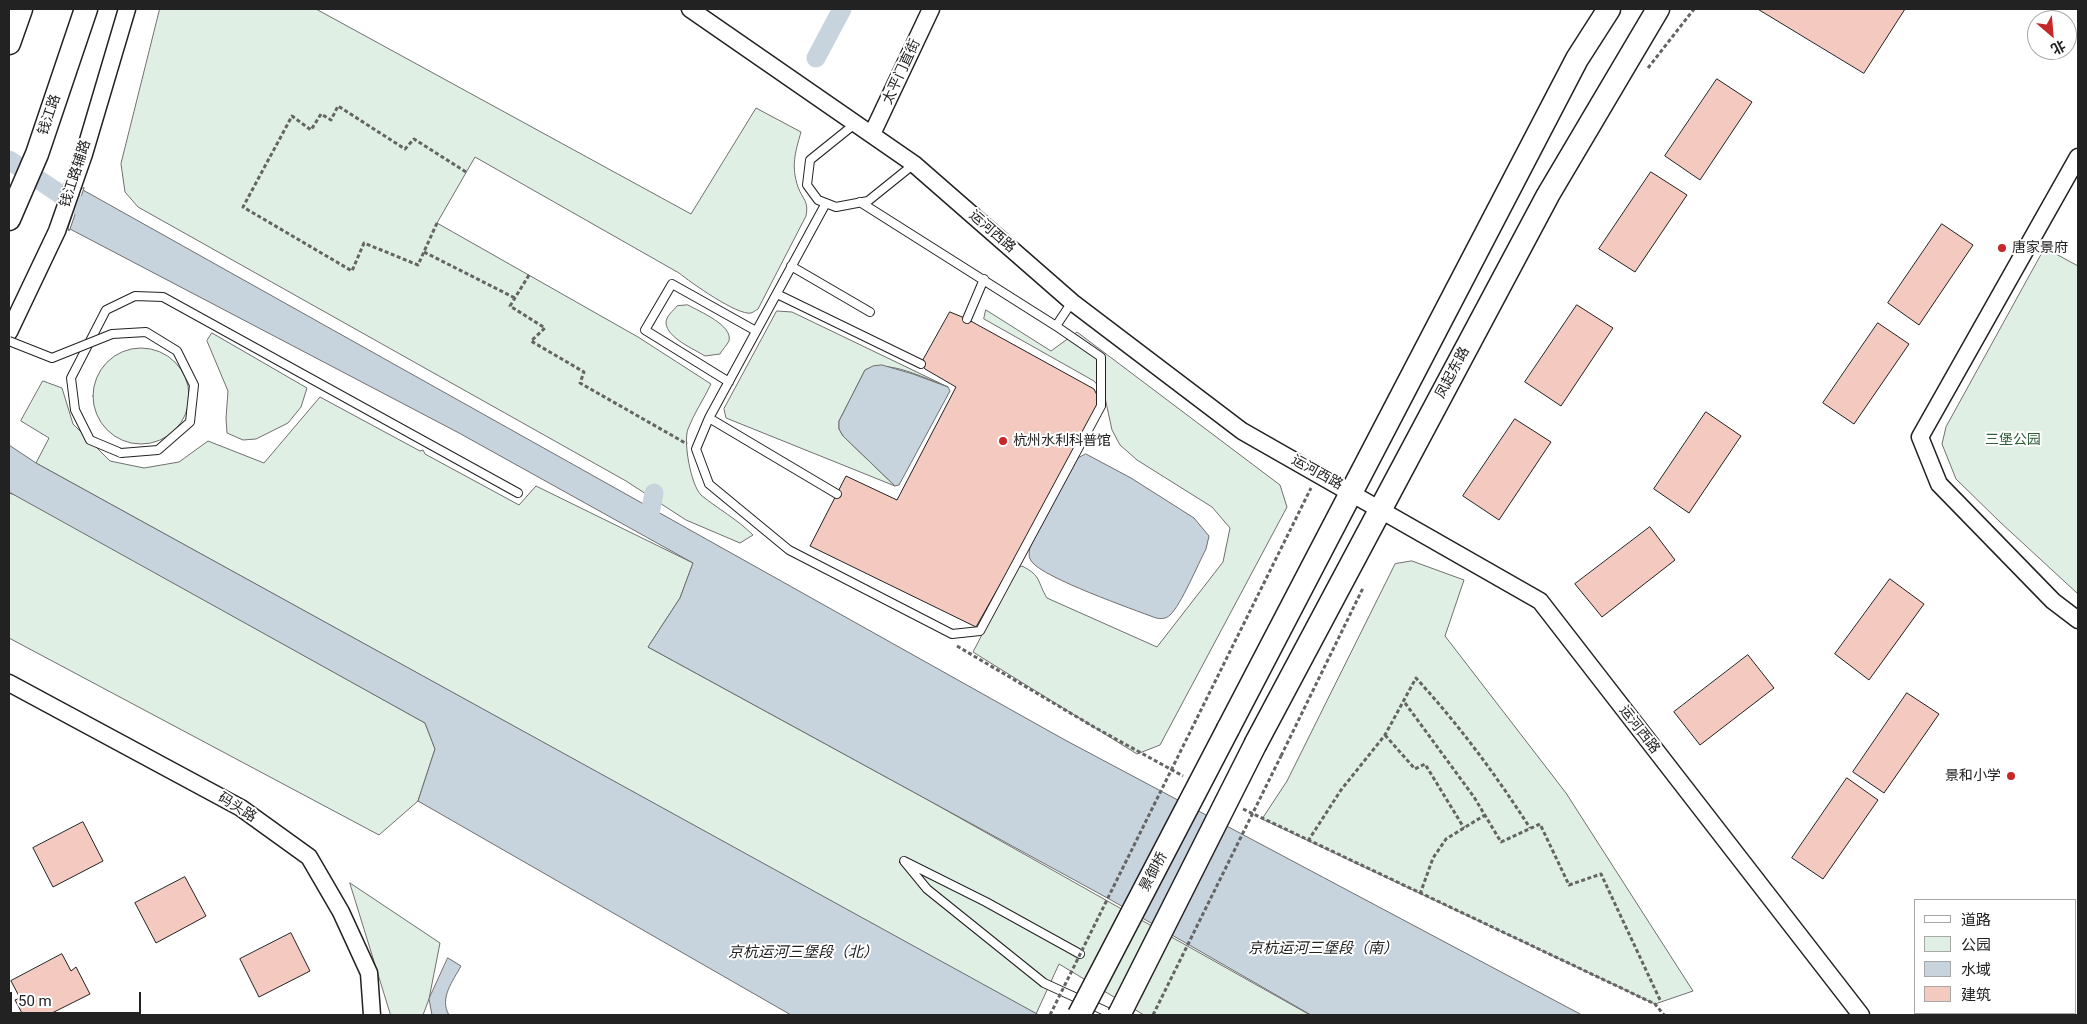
<!DOCTYPE html>
<meta charset="utf-8">
<style>
body{margin:0}
#map{position:relative;width:2087px;height:1024px;overflow:hidden;background:#fff;font-family:Roboto,"Noto Sans SC",sans-serif}
canvas{display:block}
.frame{position:absolute;inset:0;border:10px solid #222;pointer-events:none}
.legend{position:absolute;left:1914px;top:899px;width:162px;height:115px;box-sizing:border-box;background:#fff;border:1px solid #a7a7a7;margin:0;padding:6px 9px;list-style:none;font-size:15px;color:#222}
.legend li{display:flex;align-items:center;gap:10px;height:25px}
.legend b{width:25px;border:1px solid #a7a7a7}
.north{position:absolute;left:2027px;top:10px;width:50px;height:50px;box-sizing:border-box;background:#fff;border:1px solid #a7a7a7;border-radius:50%;rotate:153deg;font-size:14px;font-weight:700;line-height:20px;text-align:center;color:#222}
.north::after{content:'';display:block;margin:auto;width:18px;height:22px;background:#c62828;clip-path:polygon(50% 0,100% 100%,50% 72%,0 100%)}
.scale{position:absolute;left:10px;top:992px;width:131px;height:22px;box-sizing:border-box;border:2px solid #222;border-top:0;padding-left:6px;font-size:15px;line-height:18px;white-space:nowrap;color:#222;-webkit-text-stroke:4px #fff;paint-order:stroke}
</style>
<div id="map">
<canvas width="2087" height="1024"></canvas>
<div class="frame"></div>
<ul class="legend">
<li><b style="height:6px;background:#fff"></b>道路</li>
<li><b style="height:14px;background:#e0efe3"></b>公园</li>
<li><b style="height:14px;background:#c7d3dd"></b>水域</li>
<li><b style="height:14px;background:#f3c9c0"></b>建筑</li>
</ul>
<div class="north">北</div>
<div class="scale">50 m</div>
</div>
<script>
const g = document.querySelector('canvas').getContext('2d');
g.lineJoin = 'round';
function paint(path, color) { g.fillStyle = color; g.fill(path, 'evenodd'); }
function trace(path, color, width, dash) { g.strokeStyle = color; g.lineWidth = width; g.lineCap = dash ? 'butt' : 'round'; g.setLineDash(dash || []); g.stroke(path); }
function write(font, color, halo, rows, align = 'center') {
  g.font = font + ' Roboto,"Noto Sans SC",sans-serif'; g.lineWidth = 4; g.setLineDash([]); g.textBaseline = 'middle'; g.strokeStyle = halo; g.fillStyle = color; for (const [text, x, y, turn = 0] of rows) {
    g.save(); g.translate(x, y); g.rotate((+turn || 0) * Math.PI / 180); g.textAlign = isNaN(turn) ? turn : align; if (halo) g.strokeText(text, 0, 0); g.fillText(text, 0, 0); g.restore();
  }
}
const green = new Path2D(`
 M 160,9 L 316,9 L 691,214 L 756,108 L 801,132 C 795,153 791,166 798,187 C 803,200 809,201 806,216 L 758,309 C 756,310 754,312 751,313 C 738,316 690,282 679,273 L 475,157 L 437,223 L 638,337 L 711,384 C 704,399 694,413 688,429 C 683,442 691,485 701,495 C 718,509 737,519 753,535 L 740,543 L 686,520 L 626,481 L 138,207 L 125,192 L 121,164 Z
 M 2045,248 L 2078,266 L 2078,594 L 2000,522 L 1956,479 L 1942,444 L 1946,427 Z
 M 688,305 C 700,312 733,325 729,341 C 727,345 722,350 720,354 L 705,356 C 694,349 667,338 666,323 C 666,316 673,311 677,306 Z
 M 986,310 L 1051,351 L 1077,332 L 1280,485 L 1287,507 L 1160,745 L 1137,754 L 973,652 L 1016,569 L 1022,566 C 1042,576 1037,582 1047,598 L 1157,647 L 1223,562 L 1230,528 L 1212,507 L 1137,460 L 1120,445 L 1112,430 L 1104,393 L 1094,381 L 984,319 Z
 M 777,311 L 792,312 L 948,387 C 926,379 887,358 865,370 L 839,421 L 839,429 L 843,436 L 895,486 L 726,418 L 724,409 Z
 M 212,333 L 307,388 L 301,407 L 288,423 L 256,439 L 243,440 L 227,433 L 226,418 L 228,391 L 207,341 Z
 M93 396a48 48 0 1 1 96 0a48 48 0 1 1-96 0Z
 M 43,381 L 62,388 L 73,424 L 110,461 L 144,468 L 179,462 L 208,441 L 264,463 L 320,397 L 420,451 L 423,450 L 425,454 L 519,505 L 536,486 L 693,563 L 680,598 L 648,647 L 928,800 L 1310,1015 L 1144,1015 L 1059,964 L 1036,1014 L 36,463 L 49,438 L 21,421 Z
 M 9,493 L 18,496 L 425,723 L 435,749 L 418,801 L 379,835 L 9,638 Z
 M 1412,561 L 1464,580 L 1445,636 L 1566,793 L 1693,991 L 1655,1004 L 1262,819 L 1287,781 L 1395,564 Z
 M 350,883 L 440,943 L 429,999 L 423,1015 L 391,1015 Z`);
paint(green, '#e0efe3');
trace(green, '#6f6f6f', 1);
const water = new Path2D(`
 M 83,190 L 1065,740 L 1582,1015 L 1311,1015 L 1111,900 L 648,647 L 680,598 L 693,563 L 459,433 L 70,229 Z
 M 882,365 L 913,374 L 948,387 L 950,391 L 899,485 L 895,486 L 843,436 L 839,429 L 839,421 L 865,370 L 873,366 Z
 M 9,445 L 36,463 L 1039,1015 L 791,1015 L 418,801 L 435,749 L 425,723 L 9,492 Z
 M 1086,454 L 1131,478 L 1194,518 L 1209,536 L 1206,549 C 1198,564 1181,605 1170,615 C 1166,619 1161,619 1156,618 C 1132,609 1044,578 1032,562 C 1028,557 1029,553 1030,547 L 1071,467 L 1078,458 Z
 M 448,958 L 461,966 C 453,981 439,998 449,1015 L 432,1015 L 429,999 Z`);
paint(water, '#c7d3dd');
trace(water, '#6f6f6f', 1);
const pier = new Path2D(`
 M 84,188 L 70,229 L 69,231 L 68,228 L 81,189 Z`);
paint(pier, '#fff');
trace(pier, '#6f6f6f', 1);
trace(new Path2D(`
 M 816,58 L 842,9
 M 9,160 L 69,200 L 99,216
 M 649,519 L 654,493`), '#c7d3dd', 19);
const building = new Path2D(`
 M 1758,9 L 1905,9 L 1864,73 Z
 M 1717,79 L 1752,102 L 1700,180 L 1665,156 Z
 M 1651,172 L 1687,195 L 1635,272 L 1599,249 Z
 M 1942,224 L 1973,245 L 1919,325 L 1888,303 Z
 M 1577,305 L 1613,328 L 1561,406 L 1525,382 Z
 M 950,312 L 967,319 L 1094,389 L 1098,397 L 1097,405 L 1022,546 L 976,627 L 810,546 L 846,476 L 897,500 L 956,387 L 925,369 L 921,364 Z
 M 1878,323 L 1909,344 L 1854,424 L 1823,403 Z
 M 1706,412 L 1741,436 L 1689,513 L 1654,489 Z
 M 1515,419 L 1551,442 L 1499,520 L 1463,496 Z
 M 1650,527 L 1675,560 L 1602,617 L 1575,584 Z
 M 1890,579 L 1924,604 L 1869,680 L 1835,654 Z
 M 1748,655 L 1774,688 L 1700,745 L 1674,712 Z
 M 1907,693 L 1939,714 L 1884,793 L 1853,772 Z
 M 1847,778 L 1878,800 L 1823,879 L 1792,858 Z
 M 83,822 L 103,861 L 53,887 L 33,848 Z
 M 185,877 L 206,916 L 156,943 L 135,903 Z
 M 291,933 L 310,971 L 259,997 L 240,959 Z
 M 62,954 L 71,971 L 76,967 L 90,994 L 48,1015 L 23,1015 L 15,1000 L 20,998 L 11,981 Z`);
paint(building, '#f3c9c0');
trace(building, '#222', 1);
const service = new Path2D(`
 M 856,123 L 810,160 L 807,185 L 818,200 L 836,207 L 868,201 L 914,164
 M 860,202 L 1056,326 L 1072,302
 M 826,203 L 709,418 L 696,449 L 709,484 L 789,550 L 952,634 L 980,631 L 1101,406 L 1101,357 L 1056,326
 M 791,266 L 870,312
 M 777,294 L 921,364
 M 967,319 L 984,279
 M 729,382 L 645,330 L 672,284 L 756,331
 M 709,418 L 837,494
 M 121,453 L 90,440 L 75,410 L 71,378 L 106,310 L 135,296 L 163,297 L 518,493
 M 1080,954 L 986,902 L 904,861 L 927,889 L 1044,983 L 1114,1015`);
const minor = new Path2D(`
 M 690,9 L 914,164 L 1072,302 L 1242,431 L 1540,601 L 1861,1015
 M 872,134 L 931,9
 M 2078,157 L 1920,437 L 1939,484 L 2053,601 L 2078,620
 M 9,332 L 57,231 L 84,154 L 127,9
 M 9,683 L 241,808 L 309,857 L 341,912 L 369,973 L 372,1015`);
const secondary = new Path2D(`
 M 9,43 L 21,9
 M 9,219 L 37,154 L 86,9
 M 1228,729 L 1577,59 L 1609,9
 M 1256,743 L 1548,195 L 1658,9`);
trace(service, '#222', 10);
trace(minor, '#222', 19);
trace(secondary, '#222', 25);
trace(new Path2D(`
 M 1648,68 L 1694,9
 M 437,223 L 418,265 L 364,243 L 352,271 L 243,207 L 292,116 L 311,130 L 321,114 L 331,120 L 338,106 L 405,149 L 414,139 L 466,172
 M 424,252 L 515,298
 M 529,275 L 510,306 L 545,328 L 531,341 L 584,372 L 580,383 L 687,444
 M 957,646 L 1094,727 L 1183,776
 M 1405,703 L 1474,797 L 1501,842 L 1540,824 L 1569,885 L 1601,874 L 1661,1002
 M 1197,718 L 1311,488
 M 1385,735 L 1415,769 L 1425,764 L 1464,828
 M 1281,756 L 1363,588
 M 1243,809 L 1655,1004 L 1664,1015
 M 1308,841 L 1341,790 L 1385,735 L 1416,678 C 1459,725 1496,775 1530,828
 M 1420,894 L 1433,858 L 1446,839 L 1485,815`), '#646464', 3, [4, 2.5]);
trace(service, '#fff', 8);
trace(minor, '#fff', 16);
trace(secondary, '#fff', 22);
const serviceBridge = new Path2D(`
 M 9,341 L 52,358 L 112,334 L 146,332 L 177,351 L 194,385 L 190,422 L 158,450 L 121,453`);
const secondaryBridge = new Path2D(`
 M 1079,1015 L 1228,729
 M 1119,1015 L 1256,743`);
trace(serviceBridge, '#222', 10, []);
trace(secondaryBridge, '#222', 25, []);
trace(new Path2D(`
 M 1050,1015 L 1197,718
 M 1153,1015 L 1281,756`), '#646464', 3, [4, 2.5]);
trace(serviceBridge, '#fff', 8);
trace(secondaryBridge, '#fff', 22);
for (const [x, y, r, color] of [
 [2002,248,5,"#c62828"],
 [1003,441,5,"#c62828"],
 [2011,776,5,"#c62828"]
]) { const dot = new Path2D(); dot.arc(x, y, r, 0, 2 * Math.PI); g.fillStyle = color; g.fill(dot); trace(dot, '#fff', 2); }
write('14px', '#222', '#fff', [
 ["太平门直街",902,72,-65],
 ["钱江路",50,115,-71],
 ["钱江路辅路",76,174,-72],
 ["运河西路",992,232,41],
 ["凤起东路",1453,373,-62],
 ["运河西路",1317,473,29],
 ["运河西路",1639,730,52],
 ["码头路",237,808,32],
 ["景御桥",1154,872,-62]
]);
write('14px', '#222', '#fff', [
 ["唐家景府",2012,248],
 ["杭州水利科普馆",1013,441],
 ["景和小学",2001,776,"right"]
], 'left');
write('14px', '#2f5e38', '#fff', [
 ["三堡公园",2013,440]
]);
write('italic 15px', '#222', '#fff', [
 ["京杭运河三堡段（南）",1323,949],
 ["京杭运河三堡段（北）",803,953]
]);
</script>
